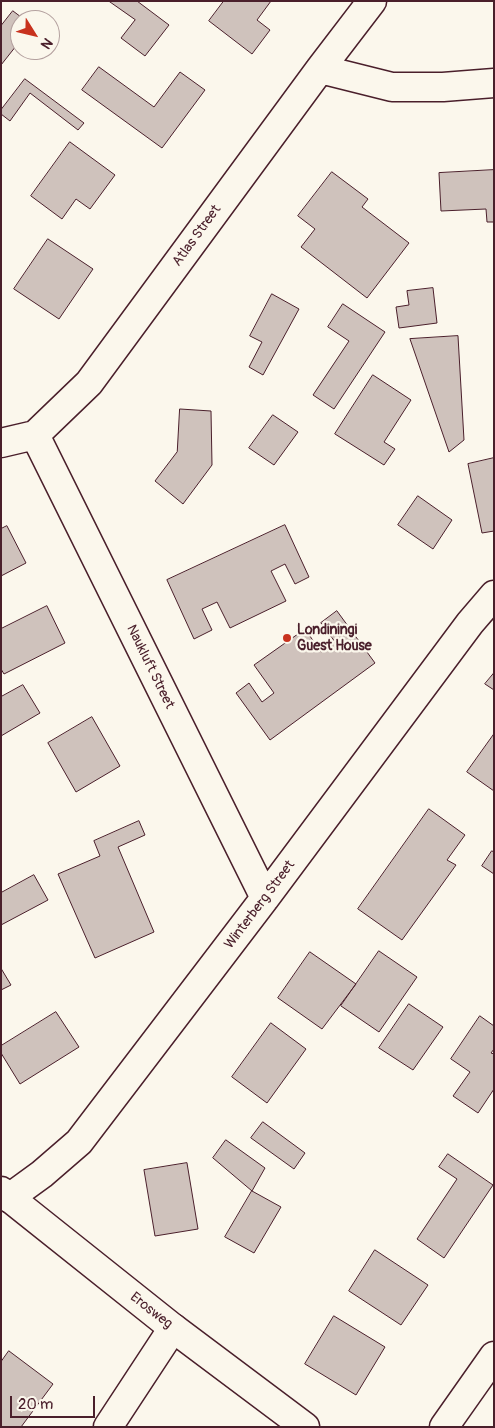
<!DOCTYPE html>
<style>
body{margin:0}
#map{position:relative;width:495px;height:1428px;overflow:hidden;background:#fbf7ec;font-family:Pangolin,sans-serif}
canvas{display:block}
.frame{position:absolute;inset:0;border:2px solid #4a1f2b;pointer-events:none}
.north{position:absolute;left:10px;top:10px;width:50px;height:50px;box-sizing:border-box;background:#fbf7ec;border:1px solid #b4a19f;border-radius:50%;rotate:126deg;font-size:14px;font-weight:700;line-height:20px;text-align:center;color:#4a1f2b}
.north::after{content:'';display:block;margin:auto;width:18px;height:22px;background:#c8321e;clip-path:polygon(50% 0,100% 100%,50% 72%,0 100%)}
.scale{position:absolute;left:10px;top:1396px;width:85px;height:22px;box-sizing:border-box;border:2px solid #4a1f2b;border-top:0;padding-left:6px;font-size:15px;line-height:18px;white-space:nowrap;color:#4a1f2b;-webkit-text-stroke:4px #fbf7ec;paint-order:stroke}
</style>
<div id="map">
<canvas width="495" height="1428"></canvas>
<div class="frame"></div>
<div class="north">N</div>
<div class="scale">20 m</div>
</div>
<script>
const g = document.querySelector('canvas').getContext('2d');
g.lineJoin = 'round';
function paint(path, color) { g.fillStyle = color; g.fill(path, 'evenodd'); }
function trace(path, color, width, dash) { g.strokeStyle = color; g.lineWidth = width; g.lineCap = dash ? 'butt' : 'round'; g.setLineDash(dash || []); g.stroke(path); }
function write(font, color, halo, rows, align = 'center') {
  g.font = font + ' Pangolin,sans-serif'; g.lineWidth = 4.5; g.setLineDash([]); g.textBaseline = 'middle'; g.strokeStyle = halo; g.fillStyle = color; for (const [text, x, y, turn = 0] of rows) {
    g.save(); g.translate(x, y); g.rotate((+turn || 0) * Math.PI / 180); g.textAlign = isNaN(turn) ? turn : align; if (halo) g.strokeText(text, 0, 0); g.fillText(text, 0, 0); g.restore();
  }
}
const building = new Path2D(`
 M 109,1 L 137,1 L 169,25 L 145,56 L 121,38 L 135,20 Z
 M 224,1 L 271,1 L 257,20 L 270,30 L 252,54 L 209,21 Z
 M 13,11 L 25,20 L 20,20 L 20,41 L 1,65 L 1,26 Z
 M 99,67 L 154,107 L 180,72 L 205,90 L 162,148 L 82,90 Z
 M 25,79 L 84,123 L 78,130 L 30,93 L 10,121 L 1,114 L 1,110 Z
 M 70,142 L 115,175 L 90,209 L 76,199 L 62,219 L 31,196 Z
 M 494,170 L 494,222 L 487,222 L 486,209 L 441,211 L 439,173 Z
 M 332,172 L 368,199 L 362,207 L 409,243 L 367,298 L 301,247 L 315,229 L 298,216 Z
 M 48,239 L 93,269 L 59,319 L 14,289 Z
 M 433,288 L 437,323 L 399,328 L 396,307 L 409,305 L 407,291 Z
 M 272,294 L 299,309 L 263,375 L 249,367 L 262,342 L 250,336 Z
 M 343,304 L 385,332 L 334,409 L 313,395 L 349,341 L 328,327 Z
 M 458,336 L 464,440 L 449,452 L 410,339 Z
 M 373,375 L 411,400 L 384,442 L 395,449 L 384,465 L 335,434 Z
 M 180,409 L 211,411 L 212,465 L 183,504 L 155,481 L 177,452 Z
 M 273,415 L 298,432 L 274,465 L 249,448 Z
 M 494,458 L 494,531 L 482,533 L 468,464 Z
 M 418,496 L 452,520 L 433,549 L 398,525 Z
 M 285,525 L 309,577 L 295,584 L 285,564 L 271,571 L 286,601 L 230,628 L 217,602 L 202,609 L 212,630 L 194,639 L 167,580 Z
 M 7,526 L 26,563 L 1,576 L 1,529 Z
 M 47,606 L 65,643 L 4,674 L 1,669 L 1,629 Z
 M 337,611 L 375,663 L 270,740 L 236,693 L 249,683 L 262,702 L 274,693 L 254,665 L 305,629 L 321,652 L 335,642 L 321,623 Z
 M 494,673 L 494,690 L 485,684 Z
 M 23,685 L 40,713 L 1,736 L 1,697 Z
 M 92,717 L 120,766 L 76,792 L 48,743 Z
 M 494,734 L 494,791 L 467,772 Z
 M 429,809 L 465,835 L 447,860 L 456,865 L 402,940 L 358,909 Z
 M 139,821 L 145,835 L 118,847 L 154,932 L 95,958 L 58,874 L 100,856 L 94,841 Z
 M 492,851 L 494,852 L 494,874 L 482,866 Z
 M 34,875 L 48,900 L 1,925 L 1,893 Z
 M 379,951 L 417,977 L 379,1032 L 341,1006 Z
 M 310,952 L 356,984 L 322,1029 L 278,998 Z
 M 2,970 L 11,985 L 1,990 L 1,971 Z
 M 409,1004 L 443,1027 L 413,1070 L 379,1048 Z
 M 56,1012 L 79,1047 L 20,1084 L 1,1053 L 1,1046 Z
 M 480,1016 L 494,1026 L 494,1049 L 491,1053 L 494,1054 L 494,1089 L 478,1113 L 453,1096 L 470,1072 L 451,1059 Z
 M 271,1023 L 306,1049 L 267,1103 L 232,1077 Z
 M 263,1122 L 305,1153 L 294,1169 L 251,1138 Z
 M 226,1140 L 265,1168 L 252,1191 L 213,1158 Z
 M 448,1154 L 493,1185 L 444,1258 L 417,1239 L 457,1179 L 439,1167 Z
 M 187,1163 L 198,1229 L 155,1236 L 144,1170 Z
 M 252,1191 L 281,1207 L 254,1253 L 225,1237 Z
 M 375,1250 L 428,1285 L 401,1325 L 349,1291 Z
 M 334,1316 L 385,1347 L 356,1395 L 305,1364 Z
 M 9,1351 L 53,1384 L 21,1427 L 1,1427 L 1,1362 Z`);
paint(building, '#cfc2bc');
trace(building, '#4a1f2b', 1);
const minor = new Path2D(`
 M 320,69 L 392,87 L 443,87 L 494,83
 M 35,435 L 265,898
 M 1,443 L 35,435 L 89,383 L 320,69 L 372,1
 M 9,1198 L 42,1174 L 79,1142 L 265,898 L 470,623 L 494,595
 M 108,1427 L 173,1328
 M 444,1427 L 494,1356`);
const tertiary = new Path2D(`
 M 1,1191 L 173,1328 L 305,1427`);
trace(minor, '#4a1f2b', 31);
trace(tertiary, '#4a1f2b', 31);
trace(minor, '#fbf7ec', 28);
trace(tertiary, '#fbf7ec', 28);
for (const [x, y, r, color] of [
 [287,638,5,"#c8321e"]
]) { const dot = new Path2D(); dot.arc(x, y, r, 0, 2 * Math.PI); g.fillStyle = color; g.fill(dot); trace(dot, '#fbf7ec', 2); }
write('14px', '#4a1f2b', '#fbf7ec', [
 ["Atlas Street",197,236,-54],
 ["Naukluft Street",150,667,64],
 ["Winterberg Street",260,905,-53],
 ["Erosweg",151,1311,38]
]);
write('bold 14px', '#4a1f2b', '#fbf7ec', [
 ["Londiningi",297,630],
 ["Guest House",297,646]
], 'left');
</script>
